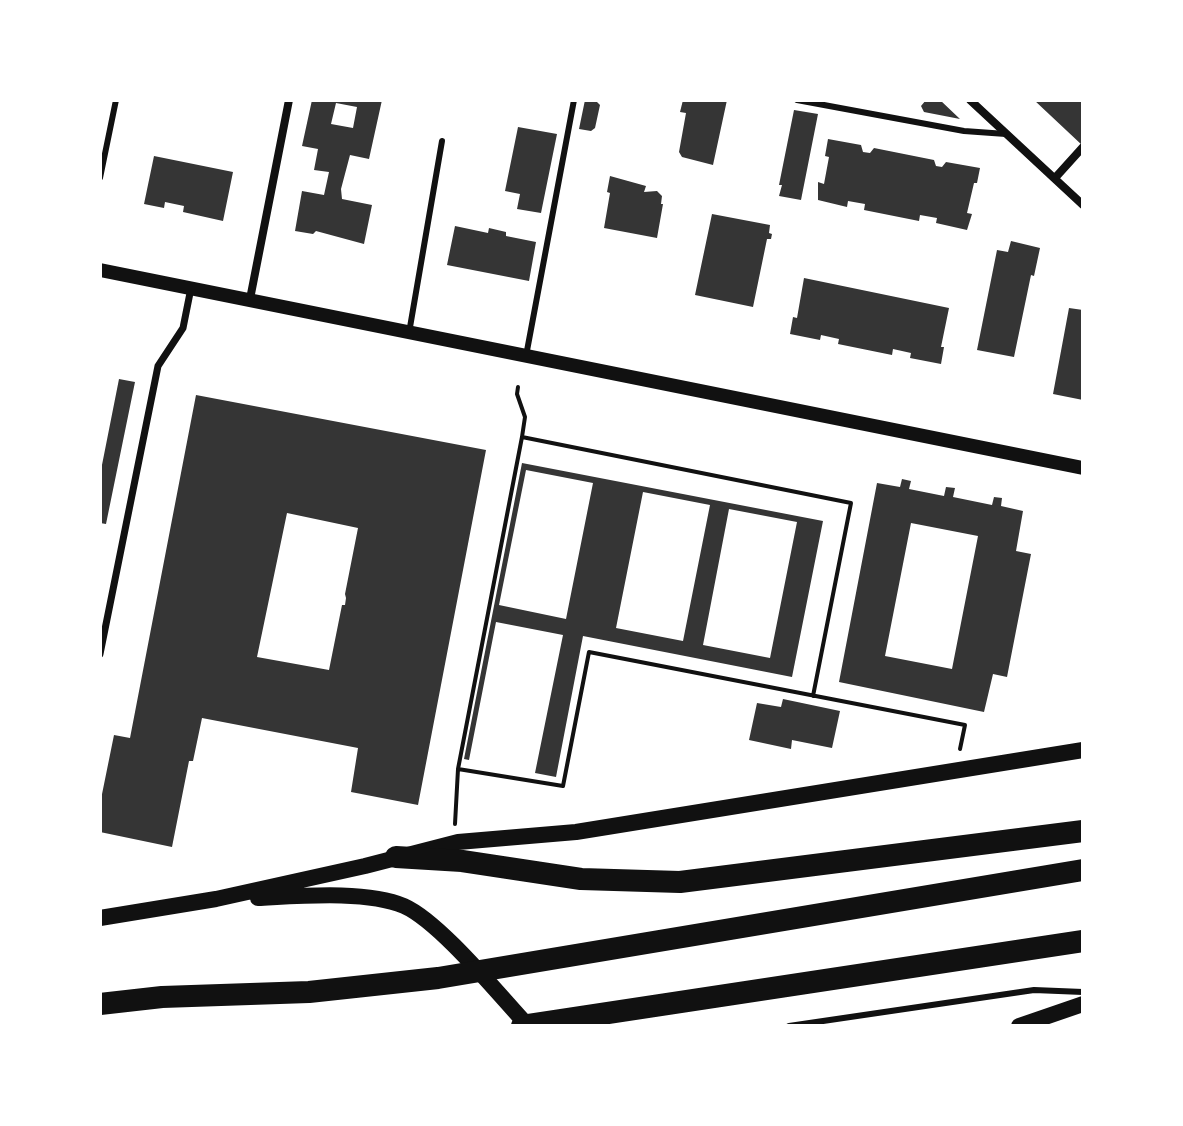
<!DOCTYPE html>
<style>
body{margin:0}
#map{position:relative;width:1183px;height:1126px;overflow:hidden;background:#fff;font-family:Lato,sans-serif}
canvas{display:block}
.frame{position:absolute;inset:0;border:102px solid #fff;pointer-events:none}
</style>
<div id="map">
<canvas width="1183" height="1126"></canvas>
<div class="frame"></div>
</div>
<script>
const g = document.querySelector('canvas').getContext('2d');
g.lineJoin = 'round';
function paint(path, color) { g.fillStyle = color; g.fill(path, 'evenodd'); }
function trace(path, color, width, dash) { g.strokeStyle = color; g.lineWidth = width; g.lineCap = dash ? 'butt' : 'round'; g.setLineDash(dash || []); g.stroke(path); }
paint(new Path2D(`
 M 312,100 L 382,100 L 369,159 L 350,155 L 341,189 L 342,199 L 372,205 L 364,244 L 316,231 L 313,234 L 295,231 L 302,191 L 324,195 L 329,172 L 314,170 L 318,149 L 302,146 ZM 336,103 L 357,107 L 353,128 L 331,124 Z
 M 585,100 L 596,101 L 600,105 L 595,128 L 591,131 L 579,129 Z
 M 683,100 L 727,100 L 713,165 L 682,157 L 679,152 L 686,113 L 680,112 Z
 M 926,100 L 940,100 L 960,119 L 924,112 L 921,106 Z
 M 1034,100 L 1083,100 L 1083,146 Z
 M 794,110 L 818,114 L 801,200 L 779,196 L 782,185 L 779,185 Z
 M 518,127 L 557,134 L 541,213 L 517,209 L 520,194 L 505,191 Z
 M 828,139 L 861,145 L 863,152 L 870,153 L 874,148 L 934,160 L 936,166 L 942,167 L 946,162 L 980,168 L 977,183 L 974,183 L 967,213 L 972,214 L 967,230 L 936,223 L 937,218 L 920,215 L 919,221 L 864,210 L 865,204 L 848,201 L 847,207 L 818,200 L 818,182 L 824,184 L 829,157 L 825,156 Z
 M 154,156 L 233,172 L 223,221 L 183,212 L 184,206 L 165,202 L 164,208 L 144,204 Z
 M 610,176 L 646,186 L 644,192 L 657,191 L 662,196 L 661,204 L 663,204 L 657,238 L 604,228 L 610,193 L 607,192 Z
 M 712,214 L 770,225 L 769,233 L 772,234 L 771,239 L 767,239 L 753,307 L 695,295 Z
 M 455,226 L 488,233 L 489,228 L 506,232 L 506,236 L 536,242 L 529,281 L 447,265 Z
 M 1011,241 L 1040,248 L 1034,276 L 1031,275 L 1014,357 L 977,350 L 997,250 L 1008,252 Z
 M 804,278 L 949,308 L 941,347 L 944,347 L 941,364 L 910,358 L 911,353 L 893,349 L 892,355 L 838,344 L 839,339 L 821,335 L 820,340 L 790,334 L 793,317 L 797,318 Z
 M 1069,308 L 1083,310 L 1083,400 L 1053,394 Z
 M 119,379 L 135,382 L 106,524 L 100,523 L 100,475 Z
 M 196,395 L 486,450 L 418,805 L 351,792 L 358,748 L 202,718 L 193,761 L 189,761 L 172,847 L 100,832 L 100,804 L 114,735 L 130,738 ZM 287,513 L 358,528 L 345,594 L 346,598 L 345,605 L 342,605 L 329,670 L 257,657 Z
 M 522,463 L 823,521 L 792,677 L 583,636 L 556,777 L 535,773 L 563,635 L 496,622 L 469,760 L 464,759 ZM 526,470 L 593,483 L 566,619 L 499,605 ZM 643,492 L 710,505 L 683,641 L 616,628 ZM 729,509 L 797,522 L 770,658 L 703,645 Z
 M 902,479 L 911,481 L 909,489 L 944,496 L 946,487 L 955,488 L 953,497 L 992,505 L 994,497 L 1002,498 L 1001,506 L 1023,511 L 1016,551 L 1031,554 L 1007,677 L 993,674 L 984,712 L 839,682 L 877,483 L 900,487 ZM 911,523 L 978,536 L 952,669 L 885,656 Z
 M 783,699 L 840,711 L 832,748 L 792,740 L 791,749 L 749,740 L 757,703 L 781,707 Z`), '#353535');
trace(new Path2D(`
 M 522,437 L 851,503 L 813,696
 M 458,769 L 563,786 L 589,652 L 965,725 L 960,749
 M 455,824 L 458,769 L 522,437 L 525,417 L 517,394 L 518,387`), '#111', 4);
trace(new Path2D(`
 M 797,100 L 964,131 L 1006,134
 M 100,178 L 116,100
 M 409,333 L 442,141
 M 526,356 L 574,100
 M 789,1026 L 1034,990 L 1083,992`), '#111', 6);
trace(new Path2D(`
 M 100,654 L 158,366 L 183,328 L 191,288`), '#111', 7);
trace(new Path2D(`
 M 970,100 L 1083,205
 M 1055,178 L 1083,147
 M 250,299 L 289,100`), '#111', 8);
trace(new Path2D(`
 M 100,270 L 1083,468`), '#111', 14);
trace(new Path2D(`
 M 258,898 C 299,896 367,890 404,906 C 440,922 499,995 528,1026
 M 100,918 L 216,899 L 365,866 L 458,842 L 576,832 L 1083,750
 M 1019,1026 L 1083,1004`), '#111', 16);
trace(new Path2D(`
 M 396,857 L 462,861 L 581,879 L 680,882 L 1083,831
 M 100,1004 L 162,997 L 309,992 L 438,978 L 1083,870
 M 522,1026 L 1083,941`), '#111', 22);
</script>
